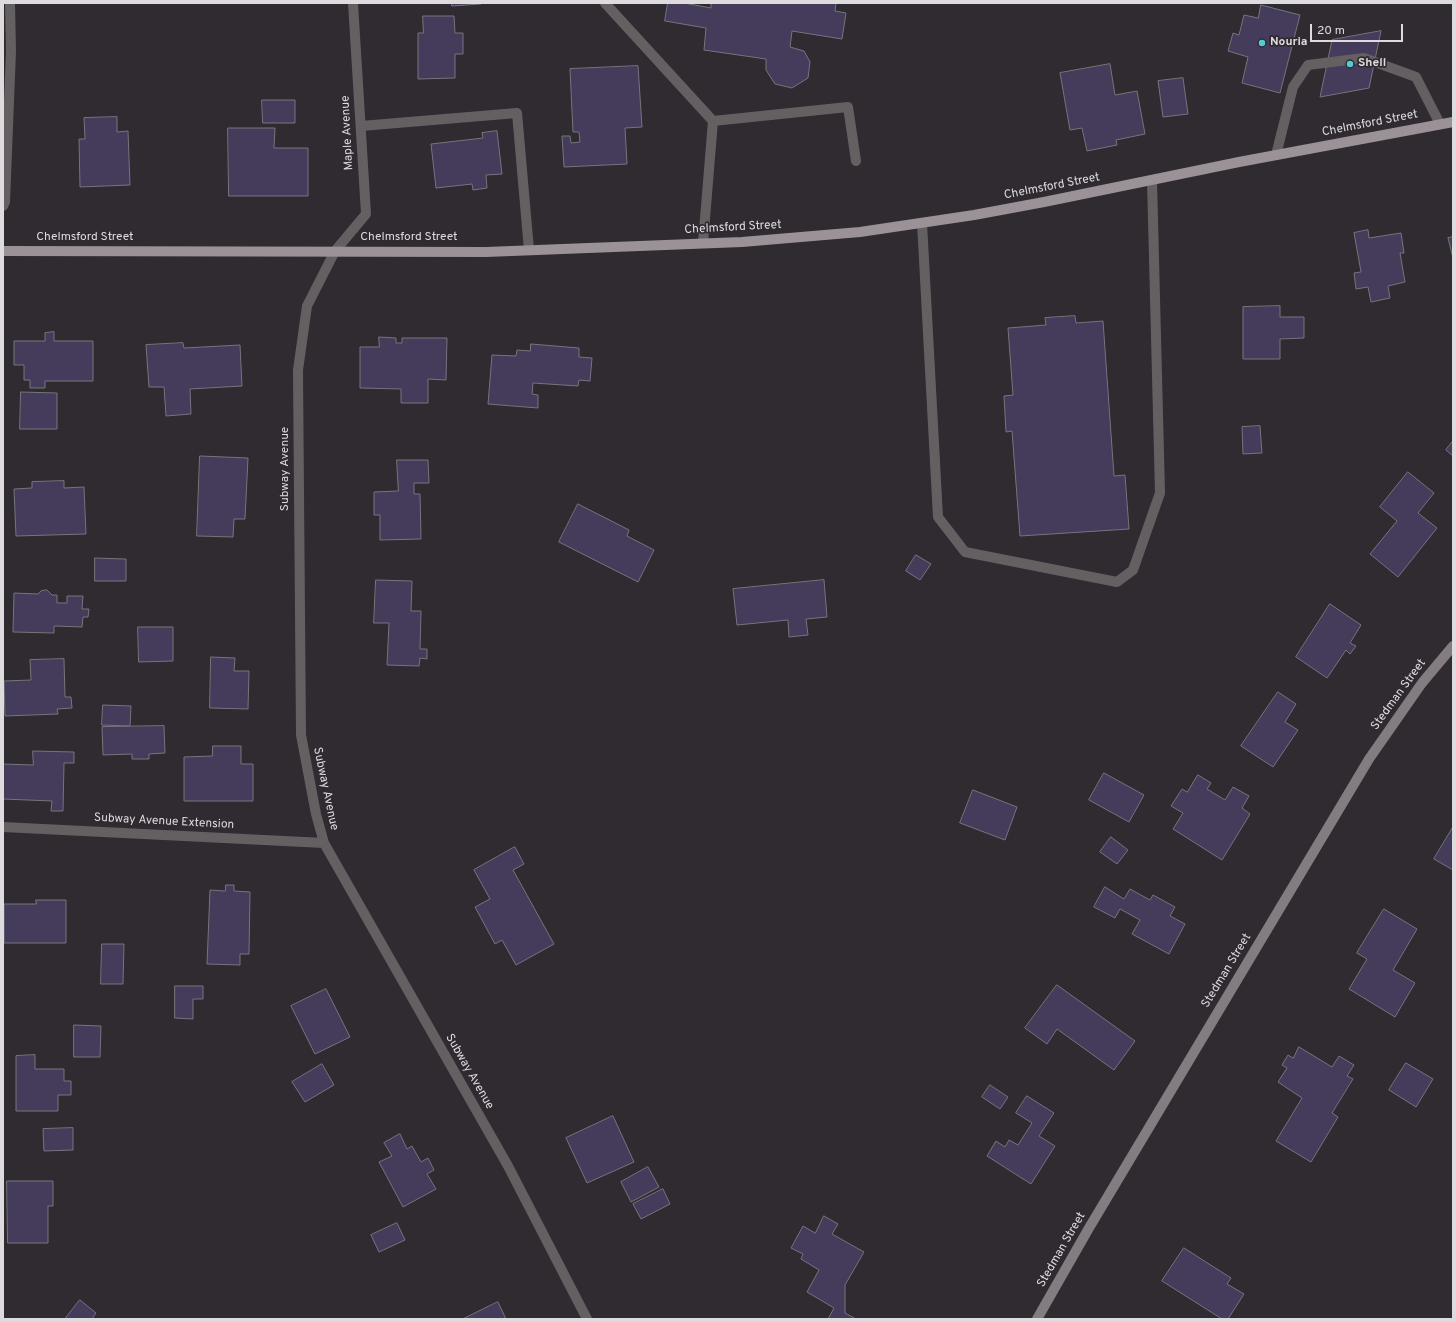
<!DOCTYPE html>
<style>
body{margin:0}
#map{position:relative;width:1456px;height:1322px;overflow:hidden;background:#302a31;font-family:Overpass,sans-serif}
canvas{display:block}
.frame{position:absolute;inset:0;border:4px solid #dedbdf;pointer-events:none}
.scale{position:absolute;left:1310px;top:24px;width:93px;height:18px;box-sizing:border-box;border:2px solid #dedbdf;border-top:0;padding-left:5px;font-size:12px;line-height:14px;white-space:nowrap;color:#dedbdf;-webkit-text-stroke:3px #302a31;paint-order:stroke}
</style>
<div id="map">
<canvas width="1456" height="1322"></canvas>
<div class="frame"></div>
<div class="scale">20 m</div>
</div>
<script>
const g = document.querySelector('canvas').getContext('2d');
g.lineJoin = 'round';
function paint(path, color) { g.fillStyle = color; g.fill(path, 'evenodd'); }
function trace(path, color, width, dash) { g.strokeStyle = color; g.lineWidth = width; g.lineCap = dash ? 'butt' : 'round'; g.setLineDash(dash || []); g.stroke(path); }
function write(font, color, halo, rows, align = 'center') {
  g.font = font + ' Overpass,sans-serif'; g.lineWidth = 3.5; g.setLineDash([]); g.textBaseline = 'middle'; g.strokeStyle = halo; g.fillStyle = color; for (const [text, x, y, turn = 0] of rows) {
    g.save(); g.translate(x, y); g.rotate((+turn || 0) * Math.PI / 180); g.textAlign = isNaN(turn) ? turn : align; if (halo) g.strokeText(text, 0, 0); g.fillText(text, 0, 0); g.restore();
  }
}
const building = new Path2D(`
 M 452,3 L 480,3 L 481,4 L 452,6 Z
 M 668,3 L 684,3 L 711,8 L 711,3 L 836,3 L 835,11 L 846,13 L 842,39 L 792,31 L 790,47 L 804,51 L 810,62 L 808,78 L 792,88 L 775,84 L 766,70 L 766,59 L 704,50 L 706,28 L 665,21 Z
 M 1261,5 L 1300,15 L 1280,93 L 1242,83 L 1248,57 L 1228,51 L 1233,33 L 1239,35 L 1244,15 L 1258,18 Z
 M 423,16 L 454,16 L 455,33 L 463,33 L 463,54 L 455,54 L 455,78 L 418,79 L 418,33 L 423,33 Z
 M 1381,31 L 1369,88 L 1320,97 L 1332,40 Z
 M 1110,64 L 1115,95 L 1137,91 L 1145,134 L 1116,140 L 1117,145 L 1087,151 L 1082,128 L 1070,130 L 1060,73 Z
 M 638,66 L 642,127 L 625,128 L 627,164 L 564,167 L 562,136 L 570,136 L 571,143 L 580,142 L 579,132 L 573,132 L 570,69 Z
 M 1183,78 L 1188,114 L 1163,117 L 1158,81 Z
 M 262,100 L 295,100 L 295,123 L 263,123 Z
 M 117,117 L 117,132 L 128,131 L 130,185 L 80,187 L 79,139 L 85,139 L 84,118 Z
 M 228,128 L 275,128 L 274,148 L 308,148 L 308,196 L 229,196 Z
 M 497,131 L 502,174 L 486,175 L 487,188 L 473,190 L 472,184 L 436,188 L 431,144 L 483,138 L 482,133 Z
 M 1368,230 L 1369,238 L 1401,233 L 1404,253 L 1400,253 L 1405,282 L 1388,286 L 1390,298 L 1371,302 L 1368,287 L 1356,289 L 1354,273 L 1361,272 L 1354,233 Z
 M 1453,237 L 1453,258 L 1448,238 Z
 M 1280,306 L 1280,317 L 1304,317 L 1304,338 L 1280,339 L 1280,359 L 1243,359 L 1243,307 Z
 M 1075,316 L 1076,323 L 1103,321 L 1114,476 L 1125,475 L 1129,529 L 1020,536 L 1012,431 L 1006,432 L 1004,396 L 1013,395 L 1008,328 L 1046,325 L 1045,318 Z
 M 54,332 L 54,341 L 93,341 L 93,381 L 45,381 L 45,388 L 30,388 L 30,380 L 24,380 L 24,365 L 14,365 L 14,341 L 45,341 L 45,333 Z
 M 379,337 L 396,338 L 396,343 L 402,343 L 402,338 L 447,338 L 446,380 L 428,379 L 428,403 L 401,403 L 401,389 L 360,388 L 360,347 L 379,347 Z
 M 183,343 L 184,348 L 240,345 L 242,386 L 190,389 L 191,414 L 166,416 L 164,387 L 149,387 L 146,345 Z
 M 531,344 L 579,348 L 579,357 L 592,358 L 590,381 L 579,380 L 578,386 L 533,383 L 532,394 L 538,395 L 538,408 L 488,404 L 492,355 L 516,356 L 517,350 L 530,351 Z
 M 21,392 L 57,393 L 57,429 L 20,429 Z
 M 1260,426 L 1262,453 L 1243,454 L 1242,427 Z
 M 1453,441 L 1453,456 L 1446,450 Z
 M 200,456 L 248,458 L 245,519 L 234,519 L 233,537 L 197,536 Z
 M 397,460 L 428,460 L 429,483 L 414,483 L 414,494 L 420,494 L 421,539 L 380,540 L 380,515 L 374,515 L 374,492 L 398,491 Z
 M 1408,472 L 1434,493 L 1418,513 L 1437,528 L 1398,577 L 1370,554 L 1397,521 L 1380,507 Z
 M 64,481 L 64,488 L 84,487 L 86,534 L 16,536 L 14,489 L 32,488 L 32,482 Z
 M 578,504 L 629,530 L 627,536 L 654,550 L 638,582 L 559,542 Z
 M 916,555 L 931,564 L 920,580 L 906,571 Z
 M 95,558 L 126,559 L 126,581 L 95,581 Z
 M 376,580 L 412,581 L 411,611 L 421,611 L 420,649 L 427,649 L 427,659 L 420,658 L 419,666 L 387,665 L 389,623 L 374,623 Z
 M 824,580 L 827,617 L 806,619 L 808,635 L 789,637 L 788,620 L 737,625 L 733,589 Z
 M 47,590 L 52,595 L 57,595 L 57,603 L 67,603 L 67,596 L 83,596 L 82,609 L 89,609 L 88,617 L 83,617 L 82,627 L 54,626 L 54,633 L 13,632 L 14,593 L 38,594 L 41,591 Z
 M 1330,604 L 1361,625 L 1350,643 L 1356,646 L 1350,654 L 1346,650 L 1327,678 L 1296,657 Z
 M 138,627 L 173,627 L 173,661 L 139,662 Z
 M 211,657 L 235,658 L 234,671 L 249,671 L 248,709 L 210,708 Z
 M 64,659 L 65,697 L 71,697 L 72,708 L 57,709 L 58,714 L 5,716 L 4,681 L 31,680 L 30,660 Z
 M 1278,692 L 1296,704 L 1285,722 L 1298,730 L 1273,767 L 1241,746 Z
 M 103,705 L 131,706 L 130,726 L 102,725 Z
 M 164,726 L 165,753 L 149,754 L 149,759 L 132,759 L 132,754 L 103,755 L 102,727 Z
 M 213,746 L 241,746 L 241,764 L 253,764 L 253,801 L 184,801 L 184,757 L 212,756 Z
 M 33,751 L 74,752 L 74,763 L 64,763 L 63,811 L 51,811 L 52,801 L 3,799 L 3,764 L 33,765 Z
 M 1104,773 L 1144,795 L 1129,822 L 1089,800 Z
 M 1198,775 L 1211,783 L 1207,789 L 1225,800 L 1233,787 L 1249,796 L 1242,808 L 1250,814 L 1222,860 L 1173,829 L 1183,813 L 1171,806 L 1182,789 L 1187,792 Z
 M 973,790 L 1017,807 L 1005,840 L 960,823 Z
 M 1453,827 L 1453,870 L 1434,859 Z
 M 1111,837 L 1128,850 L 1117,864 L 1100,852 Z
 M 515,847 L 524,864 L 513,870 L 554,944 L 516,965 L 502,940 L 495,944 L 475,907 L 490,899 L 474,870 Z
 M 226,885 L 234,885 L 234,891 L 250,892 L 249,954 L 240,954 L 240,965 L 207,964 L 210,890 L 225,891 Z
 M 1105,887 L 1124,899 L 1130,889 L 1150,900 L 1153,895 L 1175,907 L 1170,916 L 1185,924 L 1169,954 L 1132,934 L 1140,920 L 1120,909 L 1115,918 L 1094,907 Z
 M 36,900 L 66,900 L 66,943 L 4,943 L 4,904 L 36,904 Z
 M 1384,909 L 1417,929 L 1393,970 L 1415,983 L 1395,1017 L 1349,989 L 1367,959 L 1357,953 Z
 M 102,944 L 124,944 L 123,984 L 101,984 Z
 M 1057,985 L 1135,1041 L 1114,1070 L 1057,1029 L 1047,1044 L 1025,1028 Z
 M 175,986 L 203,986 L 203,999 L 193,999 L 193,1019 L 175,1018 Z
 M 326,989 L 350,1037 L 315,1054 L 291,1006 Z
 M 74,1025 L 101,1026 L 100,1057 L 74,1057 Z
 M 1299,1047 L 1332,1067 L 1339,1056 L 1354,1065 L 1347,1076 L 1353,1079 L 1332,1113 L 1338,1117 L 1311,1162 L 1276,1141 L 1302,1098 L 1278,1082 L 1287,1068 L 1282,1065 L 1288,1055 L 1293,1058 Z
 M 35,1055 L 35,1069 L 64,1069 L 64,1081 L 71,1081 L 71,1095 L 58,1095 L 58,1111 L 16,1111 L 16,1056 Z
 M 1406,1063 L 1433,1079 L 1416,1107 L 1389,1090 Z
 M 322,1064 L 334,1085 L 305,1102 L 292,1082 Z
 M 990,1085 L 1008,1097 L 1000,1109 L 982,1097 Z
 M 1027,1096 L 1054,1113 L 1039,1136 L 1055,1146 L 1031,1184 L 987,1156 L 996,1141 L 1005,1147 L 1009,1140 L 1018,1145 L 1032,1123 L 1016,1113 Z
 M 613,1116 L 634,1162 L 587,1183 L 566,1138 Z
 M 73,1128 L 73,1150 L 44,1151 L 43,1129 Z
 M 400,1134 L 407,1149 L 412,1146 L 421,1162 L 428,1158 L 434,1170 L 427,1174 L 436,1189 L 403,1207 L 379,1162 L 392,1156 L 384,1143 Z
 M 648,1167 L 659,1187 L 631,1202 L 621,1182 Z
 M 7,1181 L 53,1181 L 53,1206 L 48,1206 L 48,1243 L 8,1243 Z
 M 663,1189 L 670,1204 L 641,1219 L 633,1204 Z
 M 824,1216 L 838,1224 L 832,1234 L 864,1252 L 845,1285 L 845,1313 L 856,1319 L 828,1319 L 834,1308 L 807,1292 L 819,1270 L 801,1259 L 803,1254 L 791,1248 L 803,1226 L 815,1233 Z
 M 397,1223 L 405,1240 L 379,1252 L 371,1235 Z
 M 1184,1248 L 1231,1278 L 1227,1284 L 1244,1294 L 1228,1319 L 1222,1319 L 1162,1281 Z
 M 80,1300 L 96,1313 L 92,1319 L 65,1319 Z
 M 498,1302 L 506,1319 L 463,1319 Z`);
paint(building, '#453c5c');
trace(building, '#76747d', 1);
trace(new Path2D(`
 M 605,3 L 713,121 L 703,243
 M 713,121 L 848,107 L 856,161
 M 361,126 L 517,113 L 529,250
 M 1276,155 L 1293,87 L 1308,65 L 1364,58 L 1416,77 L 1440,124
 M 922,223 L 938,517 L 965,552 L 1117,582 L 1133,570 L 1160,493 L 1152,180`), '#646062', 10);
trace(new Path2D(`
 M 353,3 L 366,214 L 335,251 L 307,306 L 298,370 L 301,735 L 316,814 L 324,843 L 508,1166 L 587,1319
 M 3,206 L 5,202 L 11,51 L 10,3
 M 3,827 L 324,843`), '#646062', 10);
trace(new Path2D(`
 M 1037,1319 L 1089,1228 L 1369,759 L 1422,683 L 1453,646`), '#837c80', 10);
trace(new Path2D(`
 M 3,251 L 486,252 L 742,242 L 860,232 L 974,215 L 1044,202 L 1239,162 L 1453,122`), '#9b9297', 10);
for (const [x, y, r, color] of [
 [1262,43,4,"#52cbd7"],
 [1350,64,4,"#52cbd7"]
]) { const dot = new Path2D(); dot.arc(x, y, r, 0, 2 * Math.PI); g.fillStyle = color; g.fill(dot); trace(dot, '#302a31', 1.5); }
write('bold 12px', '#dedbdf', '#302a31', [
 ["Nouria",1270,43],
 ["Shell",1358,64]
], 'left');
write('12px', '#dedbdf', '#302a31', [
 ["Chelmsford Street",1370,124,-11],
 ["Maple Avenue",348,133,-93],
 ["Chelmsford Street",1052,187,-11],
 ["Chelmsford Street",733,228,-3],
 ["Chelmsford Street",85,238],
 ["Chelmsford Street",409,238],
 ["Subway Avenue",286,469,-90],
 ["Stedman Street",1399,695,-54],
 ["Subway Avenue",325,789,78],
 ["Subway Avenue Extension",164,822,3],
 ["Stedman Street",1227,971,-59],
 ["Subway Avenue",469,1072,60],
 ["Stedman Street",1062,1250,-60]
]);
</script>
